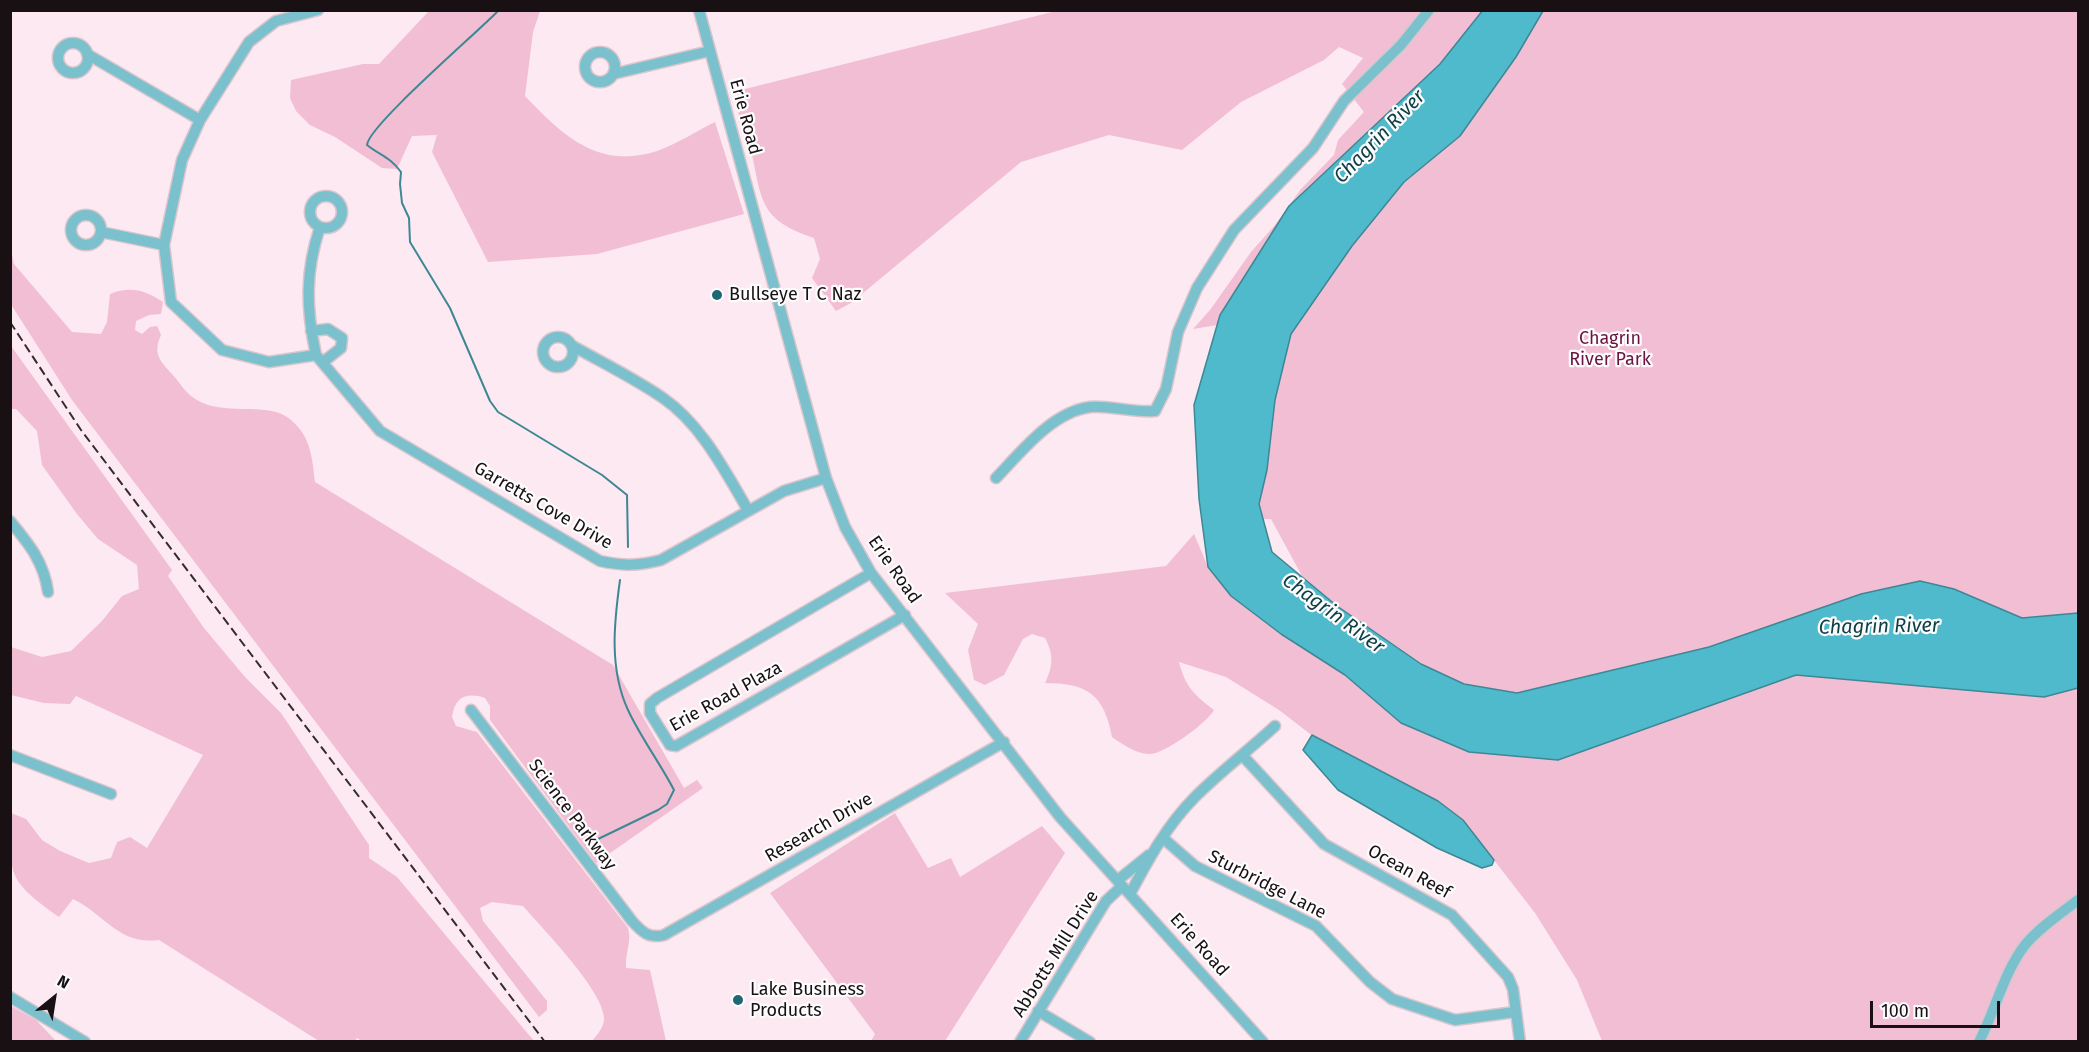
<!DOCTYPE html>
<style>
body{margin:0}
#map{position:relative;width:2089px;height:1052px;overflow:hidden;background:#fce9f1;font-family:"Fira Sans",sans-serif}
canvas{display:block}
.frame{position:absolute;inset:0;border:12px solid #181013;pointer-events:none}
.north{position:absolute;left:24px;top:968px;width:60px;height:60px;-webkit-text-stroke:4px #fcfcfc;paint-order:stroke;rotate:30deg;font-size:16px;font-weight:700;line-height:24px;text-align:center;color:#181013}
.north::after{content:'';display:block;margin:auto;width:21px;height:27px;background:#181013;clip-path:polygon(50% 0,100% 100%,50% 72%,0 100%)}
.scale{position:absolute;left:1870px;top:1001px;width:130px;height:27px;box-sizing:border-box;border:3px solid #181013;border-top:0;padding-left:8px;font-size:18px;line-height:21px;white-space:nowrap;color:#181013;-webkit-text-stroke:4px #fcfcfc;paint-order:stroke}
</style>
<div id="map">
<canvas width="2089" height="1052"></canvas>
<div class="frame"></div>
<div class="north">N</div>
<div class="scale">100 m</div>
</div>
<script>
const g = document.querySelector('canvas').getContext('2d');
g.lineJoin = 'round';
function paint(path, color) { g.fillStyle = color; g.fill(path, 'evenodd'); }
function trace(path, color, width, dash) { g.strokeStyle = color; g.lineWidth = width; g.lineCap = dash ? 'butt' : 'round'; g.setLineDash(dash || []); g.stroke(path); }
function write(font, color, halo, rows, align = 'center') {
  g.font = font + ' "Fira Sans",sans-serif'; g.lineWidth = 4.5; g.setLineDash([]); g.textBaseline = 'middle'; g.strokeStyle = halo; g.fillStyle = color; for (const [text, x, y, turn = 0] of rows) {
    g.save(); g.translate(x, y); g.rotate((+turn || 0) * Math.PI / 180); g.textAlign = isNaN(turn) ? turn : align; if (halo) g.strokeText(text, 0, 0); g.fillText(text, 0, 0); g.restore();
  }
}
paint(new Path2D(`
 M 1060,10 L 2078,11 L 2078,1041 L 1602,1041 L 1577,980 L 1535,913 L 1463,820 L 1438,801 L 1318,740 L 1279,710 L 1226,677 L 1179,662 C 1185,686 1194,695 1214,710 C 1207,723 1164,754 1150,754 C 1138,755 1122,744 1112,737 C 1104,695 1088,683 1045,683 C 1053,666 1054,655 1045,638 L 1032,634 L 1023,639 L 1004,675 L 985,685 L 974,680 L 968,650 L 978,624 L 945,593 L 1166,566 L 1194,534 L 1208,567 L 1231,596 L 1281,634 L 1345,675 L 1559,760 L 1796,675 L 1850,679 L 1841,638 L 1565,750 L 1332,631 L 1271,519 L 1223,520 L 1242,321 L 1193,329 L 1210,310 L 1251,252 L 1275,225 L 1301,189 L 1334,155 L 1338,140 L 1364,112 L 1342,84 L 1363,58 L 1339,47 L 1324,60 L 1241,102 L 1182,150 L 1109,135 L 1021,162 L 851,303 L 836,311 L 812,278 L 820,259 L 814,238 C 759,220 762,200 751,150 C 749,141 742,133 740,124 C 738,114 738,102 737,91 Z
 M 429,11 L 540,11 L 533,32 L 525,96 C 563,136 599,170 657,151 C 677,144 697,131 715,122 L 744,214 L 597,254 L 488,262 L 432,152 L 437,135 L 412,136 L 397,169 L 382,168 L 335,137 L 310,125 L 296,111 L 290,98 L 291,80 L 363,64 L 379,64 Z
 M 11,251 L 14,264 L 72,332 L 101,334 L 107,322 L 110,294 C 130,286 145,290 163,302 L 161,314 L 149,315 L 136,321 L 135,330 L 142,334 L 150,327 L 157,326 L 161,335 C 153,353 159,360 172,374 C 181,384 185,393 197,400 C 223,416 265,402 287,417 C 311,434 312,457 315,482 L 613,665 L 684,788 L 697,780 L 703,788 L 596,863 L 490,720 L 490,706 L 485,698 C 466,692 455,697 452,717 L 456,726 L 477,732 L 628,928 C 632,942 625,952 626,968 L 650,970 L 666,1041 L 592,1041 C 597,1035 605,1026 604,1017 C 602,989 542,928 523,906 L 492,902 L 480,908 L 483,921 L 547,1001 L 547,1010 L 539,1017 L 72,400 L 12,306 Z
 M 11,346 L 172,570 L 168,576 L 204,628 L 245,677 L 281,713 L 369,845 L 369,858 L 397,877 L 534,1041 L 363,1042 L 357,1038 L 355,1041 L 319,1041 L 159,940 C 118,945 106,915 73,899 L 59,917 C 6,879 10,876 11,813 L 26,819 L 42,840 L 60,851 L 89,863 L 111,858 L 117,842 L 130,837 L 147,848 L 203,755 L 76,696 L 70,704 L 44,703 L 11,695 L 11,647 L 42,657 L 71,651 L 102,621 L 122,596 L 139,589 L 137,565 L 98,539 L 77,514 L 42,465 L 37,431 L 16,409 L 11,409 Z
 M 895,813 L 928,868 L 951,858 L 960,877 L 1042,826 L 1065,853 L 945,1041 L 871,1041 L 875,1034 L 770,893 Z
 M 11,1006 L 36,1020 L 56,1041 L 11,1041 Z`), '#f2bed4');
const water = new Path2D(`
 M 1483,10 L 1543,11 L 1516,57 L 1460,136 L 1404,182 L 1352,246 L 1291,334 L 1275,400 L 1267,470 L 1259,504 L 1272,552 L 1337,606 L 1421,664 L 1464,684 L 1517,693 L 1709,647 L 1861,594 L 1920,581 L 1954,589 L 2022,618 L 2078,613 L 2078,688 L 2044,697 L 1796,675 L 1558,760 L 1469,752 L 1401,723 L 1345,675 L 1281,634 L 1231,596 L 1208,567 L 1199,499 L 1194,405 L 1220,315 L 1289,206 L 1440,64 Z
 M 1312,735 L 1438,801 L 1463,820 L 1494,860 L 1492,865 L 1482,868 L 1437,848 L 1338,790 L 1303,750 Z`);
paint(water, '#4fbacc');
trace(water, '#3e8794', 1.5);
trace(new Path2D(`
 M 499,10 C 478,32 368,126 367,145 C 381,156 390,157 401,172 L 400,184 L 402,203 L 409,218 L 410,242 L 450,308 L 490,401 L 498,412 L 602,475 L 627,495 L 628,547
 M 594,841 L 658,810 L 667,804 L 674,790 C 660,763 641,738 628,710 C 609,669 614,623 620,580`), '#3e8794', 2);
const minor = new Path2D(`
 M 318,10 L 276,21 L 249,42 L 200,120 L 182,160 L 164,245 L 171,302 L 222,350 L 269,362 L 316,355 L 380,431 L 600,561 C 623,566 638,566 661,560 L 784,491 L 826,478
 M 699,10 L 826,478 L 845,527 L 871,573 L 1060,817 L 1263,1042
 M58 58a15 15 0 1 1 30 0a15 15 0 1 1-30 0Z
 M585 67a15 15 0 1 1 30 0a15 15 0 1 1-30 0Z
 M 87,54 L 200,120
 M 613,74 L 710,51
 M310 212a16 16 0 1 1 32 0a16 16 0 1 1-32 0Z
 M71 230a15 15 0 1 1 30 0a15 15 0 1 1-30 0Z
 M 101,232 L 164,245
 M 311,331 L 328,329 L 342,338 L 341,348 L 323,362
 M543 352a15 15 0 1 1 30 0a15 15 0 1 1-30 0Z
 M 571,345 C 601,362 634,378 663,398 C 701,424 725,471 748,510
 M 316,355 C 306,308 305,272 320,227
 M 996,478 C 1021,452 1052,412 1090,407 C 1109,405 1133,413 1155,411 L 1166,389 L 1178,332 L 1197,288 L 1234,230 L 1313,148 L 1344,101 L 1401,45 L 1429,10
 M 10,521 C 29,544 44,562 48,592
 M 871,573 L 657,698 L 650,704 L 650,713 L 670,745 L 676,746 L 905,615
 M 471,710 L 632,921 C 642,932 649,939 664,935 L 1004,742
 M 10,755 L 111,794
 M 1243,756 L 1324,844 L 1452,915 L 1508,977 L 1513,989 L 1520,1042
 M 1163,838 L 1195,866 L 1316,926 L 1370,982 L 1392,999 L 1455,1020 L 1515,1012
 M 1118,880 L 1149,855
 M 1130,894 C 1148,860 1167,825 1195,797 C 1220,772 1249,750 1275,726
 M 10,997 L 85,1042
 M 1038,1011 L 1090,1042
 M 1020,1042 L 1106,901 L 1122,886
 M 1979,1042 C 1995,1011 2004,972 2025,945 C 2040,927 2060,914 2078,900`);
trace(minor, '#d8c6cd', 13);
trace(minor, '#7ac0cd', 10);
trace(new Path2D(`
 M 10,322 L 81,430 L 545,1042`), '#342b2f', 2, [9, 4.5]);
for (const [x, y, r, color] of [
 [717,295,6,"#1e6773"],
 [738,1000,6,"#1e6773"]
]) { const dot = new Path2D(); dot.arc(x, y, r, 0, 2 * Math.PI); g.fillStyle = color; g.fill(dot); trace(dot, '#fcfcfc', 2); }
write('18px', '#181013', '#fcfcfc', [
 ["Erie Road",745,117,75],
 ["Garretts Cove Drive",543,506,30],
 ["Erie Road",894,570,55],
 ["Erie Road Plaza",726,697,-29],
 ["Science Parkway",572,815,53],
 ["Research Drive",819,828,-30],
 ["Ocean Reef",1409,872,29],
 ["Sturbridge Lane",1267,885,27],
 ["Erie Road",1199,945,48],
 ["Abbotts Mill Drive",1056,954,-58]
]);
write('18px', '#181013', '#fcfcfc', [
 ["Bullseye T C Naz",729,295],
 ["Lake Business",750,990],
 ["Products",750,1011]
], 'left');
write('18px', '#6c1345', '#fcfcfc', [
 ["Chagrin",1610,339],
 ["River Park",1610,360]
]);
write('italic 20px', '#0d3f46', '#fcfcfc', [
 ["Chagrin River",1380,137,-46],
 ["Chagrin River",1333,614,36],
 ["Chagrin River",1879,627,-1]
]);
</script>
